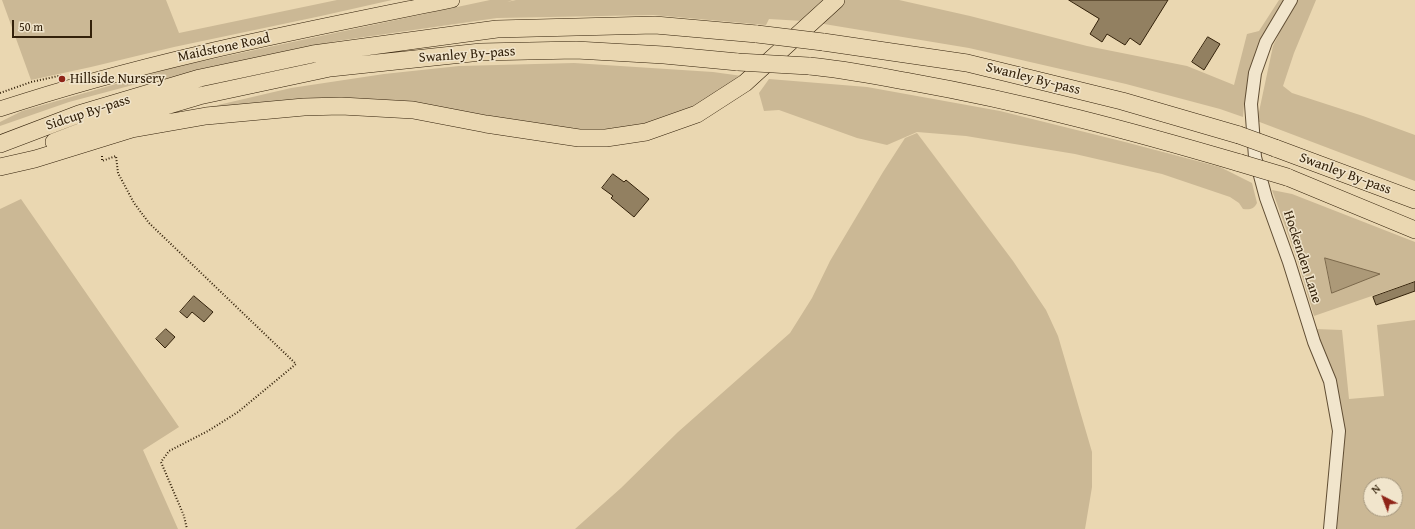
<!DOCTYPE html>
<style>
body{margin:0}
#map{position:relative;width:1415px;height:529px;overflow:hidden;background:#ead7b1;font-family:"Gentium Book Plus",serif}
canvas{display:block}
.north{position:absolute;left:1363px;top:477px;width:40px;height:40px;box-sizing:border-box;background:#f1e5cc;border:1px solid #a5977e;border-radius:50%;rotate:318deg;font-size:11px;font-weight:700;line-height:16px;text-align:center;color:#33210a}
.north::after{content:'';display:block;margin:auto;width:14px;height:18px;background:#8f2418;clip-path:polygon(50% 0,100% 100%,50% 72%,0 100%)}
.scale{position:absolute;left:12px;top:20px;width:80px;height:18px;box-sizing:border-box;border:2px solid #33210a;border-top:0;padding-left:5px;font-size:12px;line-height:14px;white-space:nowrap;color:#33210a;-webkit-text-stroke:3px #f1e5cc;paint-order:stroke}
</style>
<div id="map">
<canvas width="1415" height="529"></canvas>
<div class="north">N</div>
<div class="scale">50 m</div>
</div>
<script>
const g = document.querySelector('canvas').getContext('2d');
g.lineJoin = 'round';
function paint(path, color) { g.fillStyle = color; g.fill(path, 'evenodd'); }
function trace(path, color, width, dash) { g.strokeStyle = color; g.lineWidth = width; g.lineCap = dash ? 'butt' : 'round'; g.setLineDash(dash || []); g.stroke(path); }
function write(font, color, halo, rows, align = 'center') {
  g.font = font + ' "Gentium Book Plus",serif'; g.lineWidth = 3; g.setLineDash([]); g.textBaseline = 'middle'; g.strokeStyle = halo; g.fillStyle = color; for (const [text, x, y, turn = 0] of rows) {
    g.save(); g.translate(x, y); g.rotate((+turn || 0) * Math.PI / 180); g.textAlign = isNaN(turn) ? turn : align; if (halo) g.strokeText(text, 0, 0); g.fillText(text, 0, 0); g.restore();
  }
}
paint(new Path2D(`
 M 2,0 L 166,0 L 179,33 L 337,0 L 392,0 L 321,16 L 174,47 L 91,67 L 31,80 Z
 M 490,0 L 513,0 L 507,2 L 516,0 L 826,0 L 803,21 L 769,19 L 766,25 L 653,15 L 497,18 L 337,41 L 251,59 L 162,80 L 160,75 L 159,78 L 69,102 L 0,126 L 0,122 L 22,111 L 175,67 Z
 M 843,0 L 899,0 L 970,16 L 1087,46 L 1187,66 L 1234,85 L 1247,34 L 1259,31 L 1279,0 L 1284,0 L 1250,73 L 1244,104 L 1243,117 L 1220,109 L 1126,84 L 969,48 L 818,23 Z
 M 1298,0 L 1316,0 L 1294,53 L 1283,86 L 1292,93 L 1363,116 L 1415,135 L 1415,181 L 1257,121 L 1273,46 L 1287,17 Z
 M 574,63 L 713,72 L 742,76 L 689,109 L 641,126 L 592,132 L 483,115 L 201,109 L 291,88 L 384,74 L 459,66 Z
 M 769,79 L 867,87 L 1000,111 L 1125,142 L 1220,167 L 1252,183 L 1257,203 C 1254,209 1250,210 1243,209 L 1239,203 L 1230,197 L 1162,174 L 1075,154 L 966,136 L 917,132 L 887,145 L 857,138 L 779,110 L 764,111 L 759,93 Z
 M 917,133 L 1013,261 L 1046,310 L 1058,336 L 1092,452 L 1092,487 L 1085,529 L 575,529 L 621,488 L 678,432 L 790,333 L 812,298 L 830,261 L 883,172 L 905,138 Z
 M 1272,190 L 1292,194 L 1415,242 L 1415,281 L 1314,316 L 1297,259 Z
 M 21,199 L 179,427 L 143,450 L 178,529 L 0,529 L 0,209 Z
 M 1415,320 L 1415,529 L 1335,529 L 1344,430 L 1315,329 L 1342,330 L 1349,399 L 1384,396 L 1377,325 ZM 1371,485 L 1395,485 L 1395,509 L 1371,509 Z`), '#cbb895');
const water = new Path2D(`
 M 1325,258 L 1380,274 L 1332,293 Z`);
paint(water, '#ac9978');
trace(water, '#7c694c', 1);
const building = new Path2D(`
 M 1069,0 L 1168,0 L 1140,45 L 1130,38 L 1125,45 L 1107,34 L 1102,42 L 1090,34 L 1099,19 Z
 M 1208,37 L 1220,44 L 1204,70 L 1192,62 Z
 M 613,174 L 624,182 L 626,180 L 649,199 L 634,217 L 611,198 L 613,196 L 602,188 Z
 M 1415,282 L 1415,291 L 1376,305 L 1373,297 Z
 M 194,296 L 213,312 L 204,322 L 192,312 L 187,318 L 180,312 Z
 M 166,329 L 175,337 L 165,348 L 156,339 Z`);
paint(building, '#928061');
trace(building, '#33210a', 1);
const minor = new Path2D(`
 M 1291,0 L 1266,42 L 1255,73 L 1251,104 L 1255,157 L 1266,198 L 1289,262 L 1314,342 L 1330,381 L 1339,431 L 1330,529`);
const major = new Path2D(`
 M 0,109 C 147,60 300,31 452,0`);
const highway = new Path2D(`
 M 823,42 L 967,63 L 1122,101 L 1239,135
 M 809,66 C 843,69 877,76 911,82 C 1023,102 1131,131 1240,163
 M 54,142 L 88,129 L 199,96 L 330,68 L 481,52 L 576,50 L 664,55 L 738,62
 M 0,144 L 79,114 L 200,78 L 313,54 L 497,29 L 655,25 L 757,34
 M 1275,148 L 1415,200
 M 0,167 L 35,159 L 132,129 L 206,116 L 304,107 L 341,106 L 413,110 L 486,124 L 579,138 L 606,138 L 646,132 L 697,114 L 745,83 L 836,0
 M 1287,177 L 1415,230`);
trace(minor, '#614e34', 14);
trace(major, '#33210a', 16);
trace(highway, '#33210a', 18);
trace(new Path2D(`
 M 0,93 L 31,82 L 63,75
 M 102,156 L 102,161 L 116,156 L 118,173 L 134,203 L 149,223 L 296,364 L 238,412 L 208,431 L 169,451 L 161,462 L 184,516 L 187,529`), '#33210a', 2, [1, 2]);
trace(minor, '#f1e5cc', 12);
trace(major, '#ead7b1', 15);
trace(highway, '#ead7b1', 17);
const highwayBridge = new Path2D(`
 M 757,34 L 823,42
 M 738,62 L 809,66
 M 1239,135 L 1275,148
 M 1240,163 L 1287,177`);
trace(highwayBridge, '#33210a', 18, []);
trace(highwayBridge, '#ead7b1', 17);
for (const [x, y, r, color] of [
 [62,79,4,"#8f2418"]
]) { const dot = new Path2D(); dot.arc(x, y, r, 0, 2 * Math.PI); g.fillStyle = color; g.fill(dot); trace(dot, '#f1e5cc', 1.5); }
write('14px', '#33210a', '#f1e5cc', [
 ["Maidstone Road",224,48,-12],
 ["Swanley By-pass",467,55,-4],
 ["Swanley By-pass",1033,79,14],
 ["Sidcup By-pass",88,113,-18],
 ["Swanley By-pass",1345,174,20],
 ["Hockenden Lane",1302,257,72]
]);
write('14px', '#33210a', '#f1e5cc', [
 ["Hillside Nursery",70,79]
], 'left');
</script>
